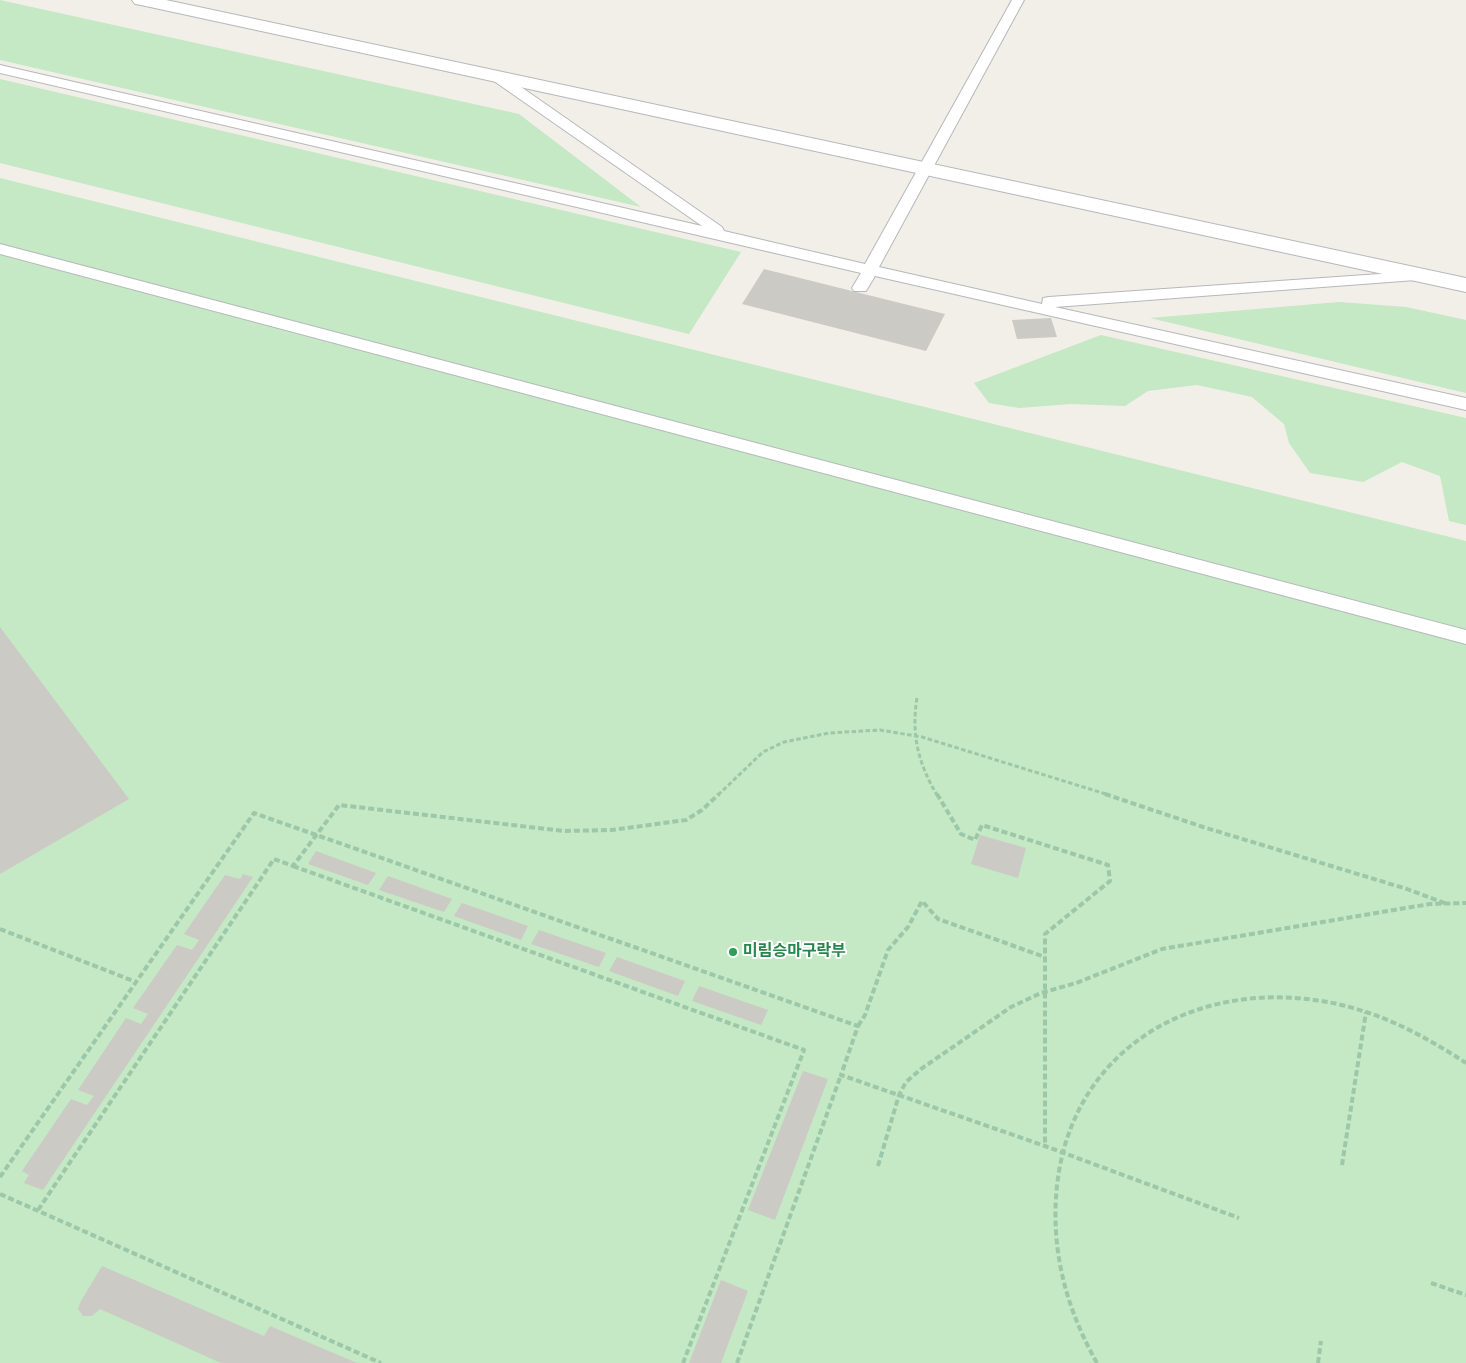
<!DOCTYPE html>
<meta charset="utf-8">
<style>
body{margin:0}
canvas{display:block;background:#f1efe8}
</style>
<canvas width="1466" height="1363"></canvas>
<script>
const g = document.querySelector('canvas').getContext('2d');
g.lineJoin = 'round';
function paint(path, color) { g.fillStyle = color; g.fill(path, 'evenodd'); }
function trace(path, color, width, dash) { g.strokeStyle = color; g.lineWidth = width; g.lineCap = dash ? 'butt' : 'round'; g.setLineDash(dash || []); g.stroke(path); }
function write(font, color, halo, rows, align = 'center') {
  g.font = font + ' "DM Sans","Noto Sans KR",sans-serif'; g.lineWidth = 4; g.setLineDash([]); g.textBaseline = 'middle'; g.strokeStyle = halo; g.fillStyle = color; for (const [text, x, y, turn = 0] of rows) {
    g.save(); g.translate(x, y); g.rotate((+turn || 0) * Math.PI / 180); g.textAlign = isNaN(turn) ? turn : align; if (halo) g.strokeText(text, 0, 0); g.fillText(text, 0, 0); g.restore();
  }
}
paint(new Path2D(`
 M 0,0 L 519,114 L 641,207 L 0,60 Z
 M 0,79 L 741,252 L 689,334 L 0,163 Z
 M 0,178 L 1466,541 L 1466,1363 L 0,1363 Z
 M 1339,302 L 1406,307 L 1466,320 L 1466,393 L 1150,318 Z
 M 1101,335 L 1466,418 L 1466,525 L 1449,521 L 1440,476 L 1402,462 L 1363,482 L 1310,473 L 1289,443 L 1284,424 L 1252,397 L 1197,385 L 1148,391 L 1125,406 L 1071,404 L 1019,408 L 989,403 L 974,383 Z`), '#c5e8c5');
paint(new Path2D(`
 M 764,269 L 896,302 L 945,314 L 926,351 L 742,304 Z
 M 1051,318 L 1057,337 L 1017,339 L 1012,320 Z
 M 0,627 L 129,799 L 0,874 Z
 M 980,835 L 1026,848 L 1018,878 L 971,864 Z
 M 316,851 L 376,873 L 368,885 L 308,864 Z
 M 243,874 L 253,877 L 43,1190 L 24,1183 L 29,1175 L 22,1171 L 71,1099 L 87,1105 L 94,1096 L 78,1090 L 126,1018 L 141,1024 L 148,1014 L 133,1008 L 177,945 L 192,950 L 199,940 L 184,934 L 225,875 L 240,879 Z
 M 388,876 L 452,899 L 444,912 L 379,890 Z
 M 462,903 L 528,926 L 521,940 L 454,916 Z
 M 539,930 L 606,953 L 599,967 L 531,944 Z
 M 617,957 L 685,981 L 678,996 L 609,971 Z
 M 699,986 L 768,1010 L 761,1025 L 692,1001 Z
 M 803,1071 L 828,1079 L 775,1220 L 748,1210 Z
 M 102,1266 L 264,1336 L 270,1326 L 357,1363 L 221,1363 L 100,1309 L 92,1316 L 83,1316 L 78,1309 L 81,1301 Z
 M 721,1280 L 748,1291 L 721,1363 L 689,1363 Z`), '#cccac5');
const service = new Path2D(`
 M 1012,0 L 1024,0 L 879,267 L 1042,304 L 1043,298 L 1049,297 L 1423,271 L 1429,273 L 1431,276 L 1429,279 L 1055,307 L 1466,398 L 1466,410 L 875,276 L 866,291 L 854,291 L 852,288 L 861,273 L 0,73 L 0,65 L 702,226 L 491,79 L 489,76 L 496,72 L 501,73 L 722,227 L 724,231 L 865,264 Z
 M 0,244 L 1466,630 L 1466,644 L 0,254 Z`);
const minor = new Path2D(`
 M 132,0 L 166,0 L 1466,278 L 1466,292 L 141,5 L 135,4 Z`);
trace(service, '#b5b8bc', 2);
trace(minor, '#b5b8bc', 2);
trace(new Path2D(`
 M 917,698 C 911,734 918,763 937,795
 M 718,795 L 763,752 L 784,742 L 829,733 L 880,730 L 922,737 L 1109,795`), '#9cc7a9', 3, [4.5, 2.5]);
trace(new Path2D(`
 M 937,794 L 961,834 L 975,840 L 982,825 L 1108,865 L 1110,881 L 1045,934 L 1045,1146
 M 1105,794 L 1203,827 L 1407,889 L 1447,904
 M 293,866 L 804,1050 L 683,1363
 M 0,929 L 136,982
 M 858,1026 L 865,1015 L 888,950 L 908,927 L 922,901 L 938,919 L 1045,957
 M 1342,1165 L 1366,1012
 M 878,1166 L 899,1095 L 906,1082 L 921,1069 L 1011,1007 L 1041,993 L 1076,983 L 1162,949 L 1430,904 L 1466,903
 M 0,1177 L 254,813 L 858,1026 L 841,1075 L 1045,1146 L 1239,1218
 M 0,1194 L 381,1363
 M 38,1210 L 274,859 L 293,866 L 339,805 L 564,831 L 612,830 L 686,820 L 702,810 L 719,794
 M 1431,1283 L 1466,1295
 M 737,1363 L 841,1075
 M 1097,1363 C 1063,1303 1048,1239 1059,1171 C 1081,1043 1199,981 1321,1001 C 1374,1009 1422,1034 1466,1063
 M 1318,1363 L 1321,1341`), '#9cc7a9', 4, [6, 3]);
paint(service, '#fff');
paint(minor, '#fff');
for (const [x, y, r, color] of [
 [733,952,5,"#2e9e5b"]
]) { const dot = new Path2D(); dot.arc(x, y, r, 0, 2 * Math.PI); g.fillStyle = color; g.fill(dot); trace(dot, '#fff', 2); }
write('bold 16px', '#27864d', '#fff', [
 ["미림승마구락부",743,952]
], 'left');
</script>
